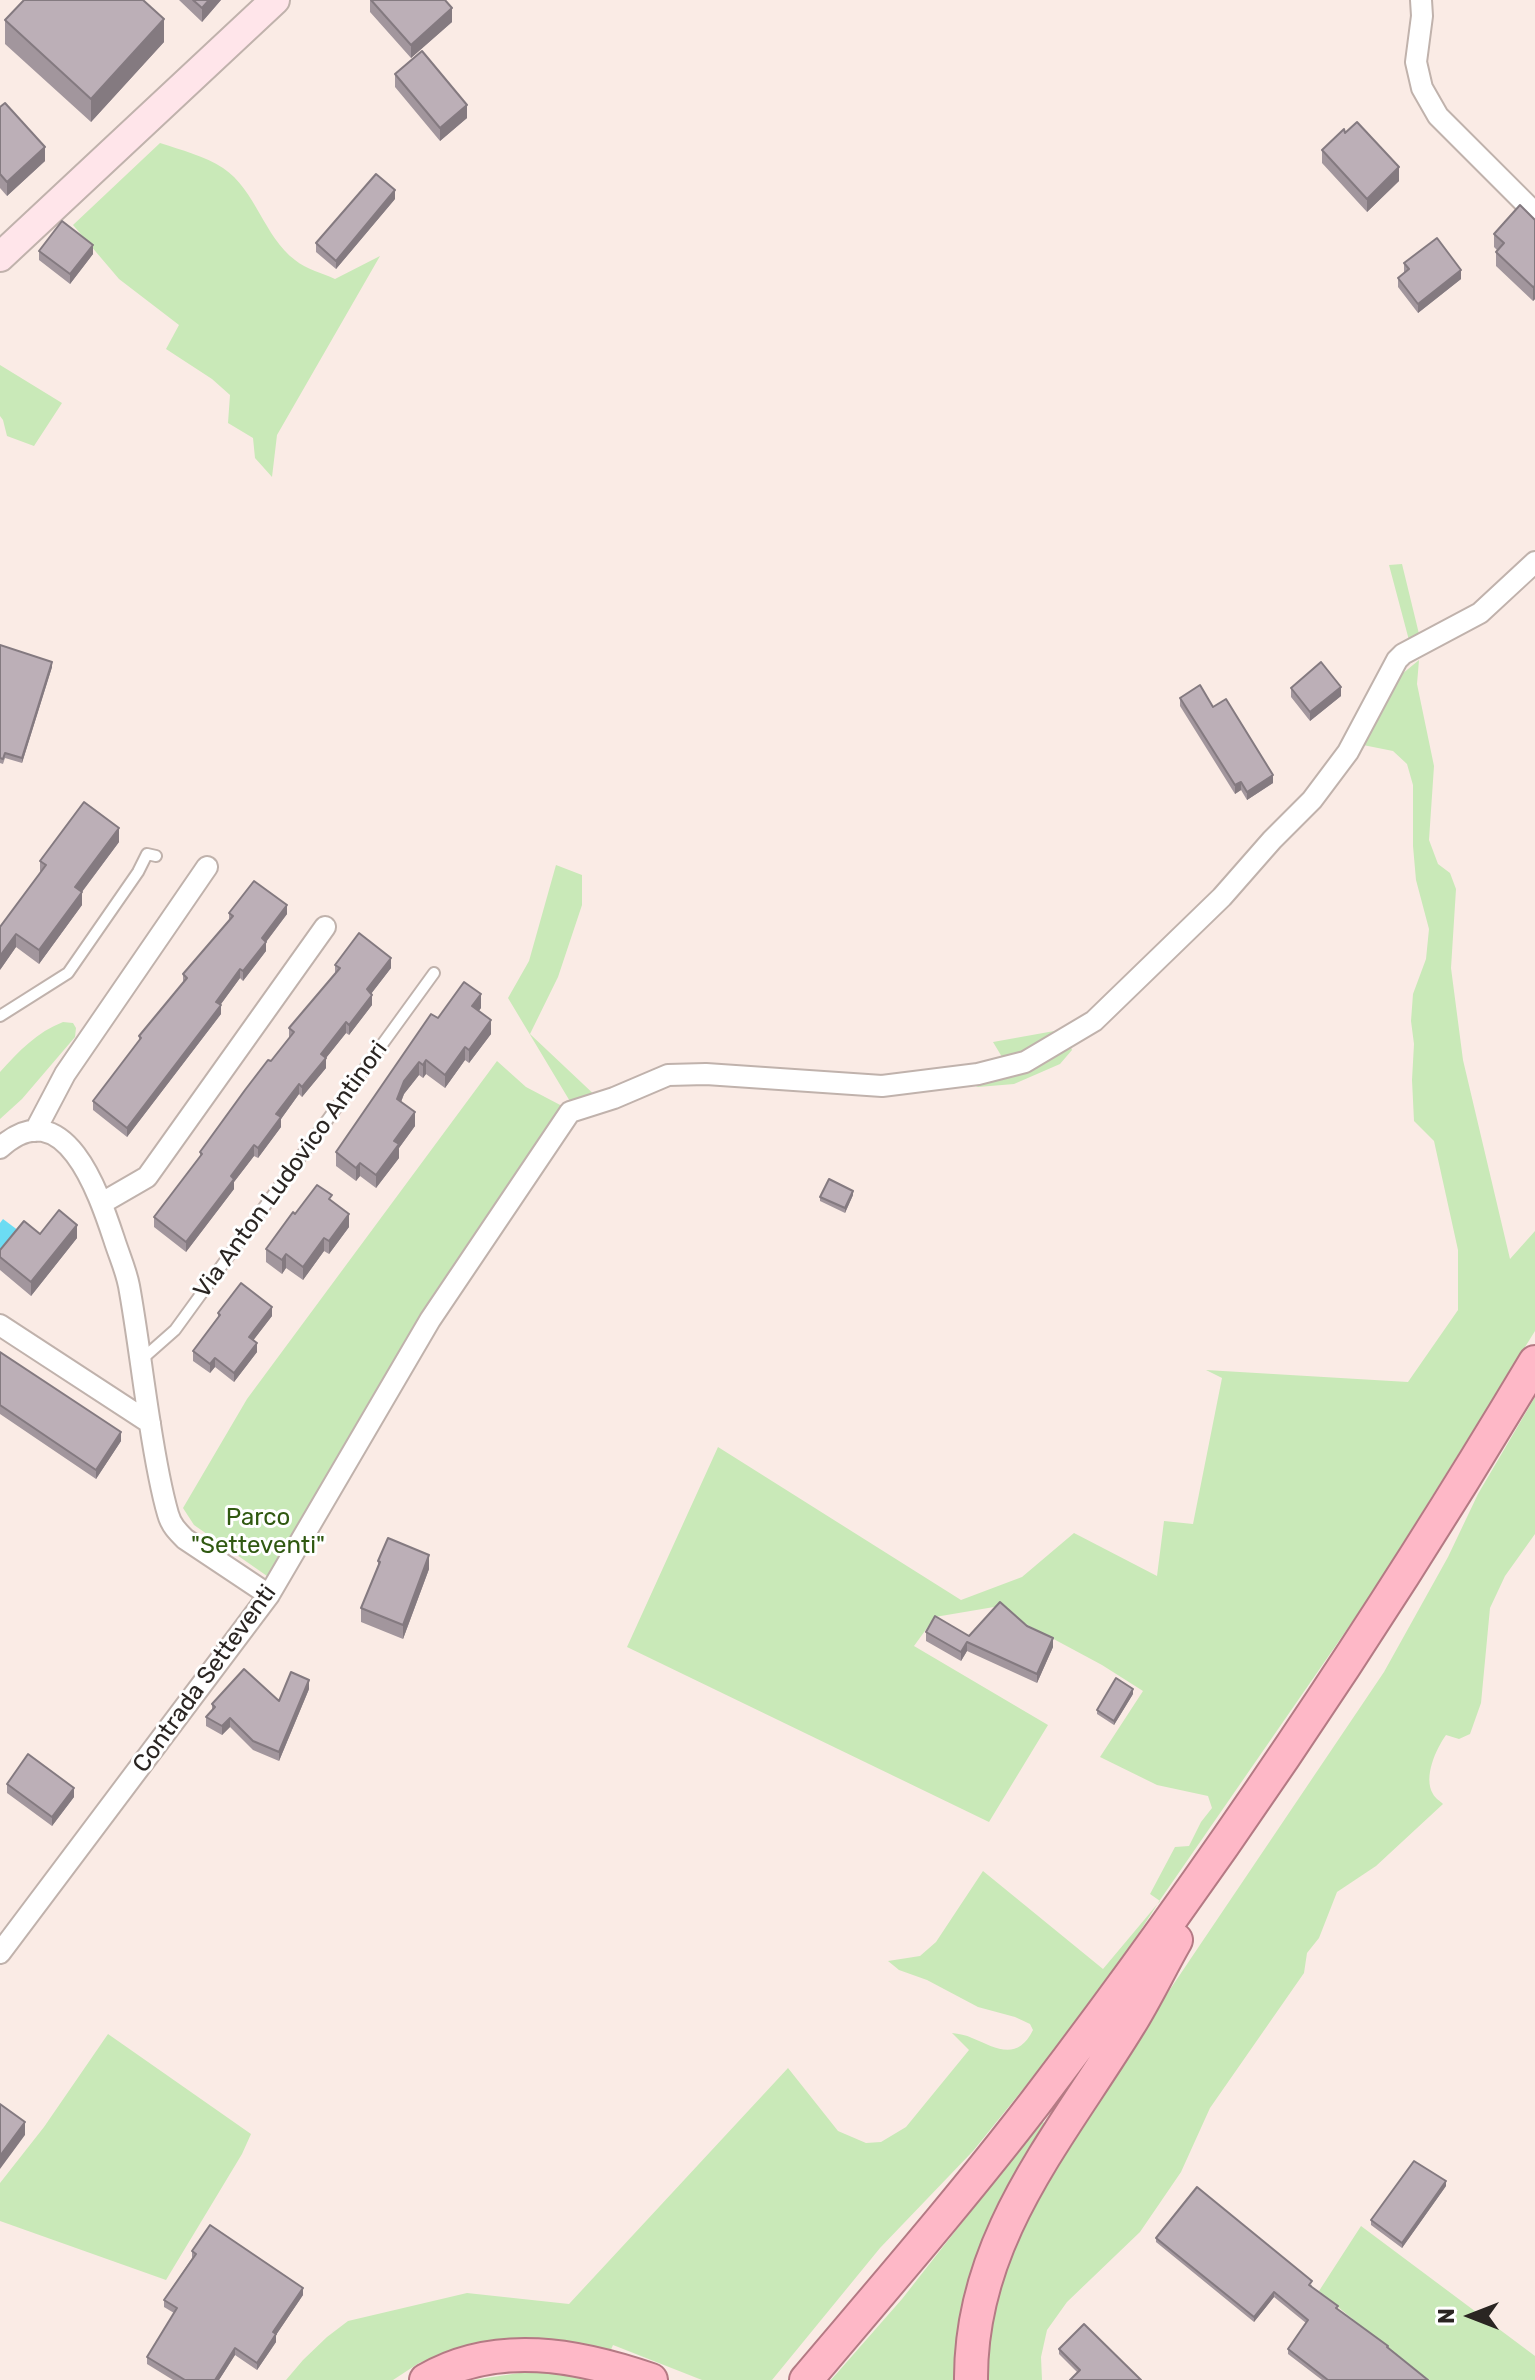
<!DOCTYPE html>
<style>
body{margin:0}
#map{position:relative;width:1535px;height:2380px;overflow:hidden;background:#faebe5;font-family:Rubik,sans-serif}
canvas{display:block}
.north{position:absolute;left:1431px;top:2276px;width:80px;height:80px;-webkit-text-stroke:6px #fff;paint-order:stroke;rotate:270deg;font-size:22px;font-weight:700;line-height:32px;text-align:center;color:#2a2522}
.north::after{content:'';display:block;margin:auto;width:28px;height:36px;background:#2a2522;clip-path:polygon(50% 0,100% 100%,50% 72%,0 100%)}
</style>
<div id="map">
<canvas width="1535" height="2380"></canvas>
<div class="north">N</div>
</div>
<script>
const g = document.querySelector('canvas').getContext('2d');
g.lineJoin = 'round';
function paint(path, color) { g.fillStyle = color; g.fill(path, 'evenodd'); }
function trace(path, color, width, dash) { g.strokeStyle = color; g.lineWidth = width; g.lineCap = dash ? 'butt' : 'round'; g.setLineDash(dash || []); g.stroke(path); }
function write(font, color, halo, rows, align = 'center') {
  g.font = font + ' Rubik,sans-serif'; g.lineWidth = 6; g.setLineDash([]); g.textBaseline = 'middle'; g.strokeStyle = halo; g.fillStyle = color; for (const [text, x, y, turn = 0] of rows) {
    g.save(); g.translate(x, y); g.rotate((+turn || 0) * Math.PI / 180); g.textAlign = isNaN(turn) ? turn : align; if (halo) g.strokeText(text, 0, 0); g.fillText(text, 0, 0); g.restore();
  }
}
paint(new Path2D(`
 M 160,143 C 181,150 205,156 223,168 C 256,190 264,237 295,260 C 306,269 322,273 335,279 L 380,256 L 277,435 L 272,477 L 255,458 L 253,438 L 228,423 L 230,395 L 212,379 L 166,349 L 179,325 L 119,279 L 73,225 Z
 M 0,365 L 62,403 L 34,446 L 7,436 L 3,420 L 0,416 Z
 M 1402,564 L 1420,638 L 1410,644 L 1389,565 Z
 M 1419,660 L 1417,684 L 1434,766 L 1429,840 L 1438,864 L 1450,873 L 1456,889 L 1451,968 L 1463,1060 L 1510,1259 L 1535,1231 L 1535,1331 L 1370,1596 L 1160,1900 L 1110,1978 L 1044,2063 L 973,2151 L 880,2248 L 772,2380 L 702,2380 L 613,2345 L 610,2352 L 457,2349 L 419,2363 L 393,2380 L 286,2380 L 303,2360 L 327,2337 L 348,2321 L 467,2293 L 569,2304 L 788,2068 L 838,2131 L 866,2143 L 881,2142 L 906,2127 L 969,2050 L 952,2033 C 959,2034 966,2035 972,2038 C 996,2048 1017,2062 1033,2030 L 1030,2024 L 1015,2017 L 978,2007 L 927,1980 L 899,1970 L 888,1961 L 920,1956 L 936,1942 L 983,1871 L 1103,1969 L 1160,1901 L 1150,1894 L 1175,1847 L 1189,1846 L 1201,1822 L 1212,1808 L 1208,1796 L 1157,1785 L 1100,1757 L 1143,1691 L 1102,1665 L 994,1607 L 935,1617 L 914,1646 L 1048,1725 L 989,1822 L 627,1647 L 718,1447 L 961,1600 L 1022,1577 L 1074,1533 L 1157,1576 L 1164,1521 L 1193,1524 L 1222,1378 L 1206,1370 L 1408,1382 L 1458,1310 L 1458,1250 L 1434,1141 L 1414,1121 L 1412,1080 L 1414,1044 L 1411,1021 L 1413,994 L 1426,959 L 1429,929 L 1416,880 L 1413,846 L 1413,785 L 1407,764 L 1393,751 L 1363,745 L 1396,679 Z
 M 556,865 L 582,875 L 582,905 L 558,977 L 530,1034 L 600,1100 L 574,1108 L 508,998 L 529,961 Z
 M 1155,952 L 1069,1042 L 1072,1050 L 1060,1064 L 1014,1084 L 978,1087 L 954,1076 L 1005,1062 L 993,1042 L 1071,1028 L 1092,1012 L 1106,995 Z
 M 63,1022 L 73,1023 L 76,1028 L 75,1037 L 22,1099 L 0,1119 L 0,1072 C 19,1051 37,1032 63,1022 Z
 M 497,1061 L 526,1087 L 564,1107 L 423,1311 L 267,1576 L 194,1525 L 183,1508 L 247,1399 Z
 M 1535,1397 L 1535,1534 L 1505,1576 L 1490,1608 L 1481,1703 L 1470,1734 L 1459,1739 L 1446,1735 C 1436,1749 1423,1777 1433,1794 C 1435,1798 1440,1801 1443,1804 L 1376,1866 L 1337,1892 L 1319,1938 L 1307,1953 L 1304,1973 L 1210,2108 L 1181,2172 L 1140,2232 L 1067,2302 L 1047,2330 L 1041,2357 L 1042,2380 L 976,2380 L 985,2313 L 1028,2200 L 1384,1672 L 1448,1557 L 1478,1494 Z
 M 108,2034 L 251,2134 L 242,2154 L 166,2280 L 0,2221 L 0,2183 L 44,2127 Z
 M 1041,2122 L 1055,2125 L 971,2275 L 957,2347 L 957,2380 L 831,2380 L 902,2299 Z
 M 1361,2226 L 1535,2356 L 1535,2380 L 1425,2380 L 1319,2291 Z
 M 526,2372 L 563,2374 L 587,2377 L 587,2380 L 473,2380 Z`), '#c9e9b8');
paint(new Path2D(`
 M 3,1219 L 19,1231 L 0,1257 L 0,1223 Z`), '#6cdcf3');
const service = new Path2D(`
 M 0,1016 L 68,973 L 138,872 L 147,854 L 156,856
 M 141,1360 L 175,1330 L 434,973`);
const minor = new Path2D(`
 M 1421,0 L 1422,16 L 1416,62 L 1422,88 L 1438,116 L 1535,213
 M 35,1131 L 65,1074 L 207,867
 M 0,1148 C 64,1089 99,1194 114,1239 C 119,1255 126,1270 129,1286 C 137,1330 142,1374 149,1418 C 154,1450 159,1483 168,1514 C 171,1525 177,1531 185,1539 L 269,1595
 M 102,1203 L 147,1177 L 325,927
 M 0,1325 L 150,1423
 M 0,1953 L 269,1595 L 430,1320 L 570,1112 L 614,1098 L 668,1075 L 706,1074 L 882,1086 L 978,1074 L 1025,1062 L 1094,1021 L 1222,897 L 1272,840 L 1312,800 L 1348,752 L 1397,660 L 1403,654 L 1480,613 L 1535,562`);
const secondary = new Path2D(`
 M 0,257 L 275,0`);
const trunk = new Path2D(`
 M 426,2380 C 497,2339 578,2355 651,2380
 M 806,2380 C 883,2289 962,2198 1035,2103 C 1216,1866 1382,1618 1535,1362
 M 971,2380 C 970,2239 1059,2139 1129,2025 C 1146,1998 1160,1968 1176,1940`);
trace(service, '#c0b2ac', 14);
trace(minor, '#c0b2ac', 24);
trace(secondary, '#c0b2ac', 32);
trace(trunk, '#b47a84', 36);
trace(service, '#fff', 10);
trace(minor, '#fff', 20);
trace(secondary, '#ffe5ea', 28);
trace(trunk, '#feb8c7', 32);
paint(new Path2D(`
 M 179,0 L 221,0 L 202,22 Z
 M 370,0 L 445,0 L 452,22 L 411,58 L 370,12 Z
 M 5,20 L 164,42 L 91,122 L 5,44 Z
 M 395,74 L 467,118 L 440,141 L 395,87 Z
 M 0,107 L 45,161 L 7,196 L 0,188 Z
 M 1322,150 L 1399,181 L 1367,212 L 1322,163 Z
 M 395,199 L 336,269 L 316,252 L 316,243 Z
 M 1535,220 L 1535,299 L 1533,301 L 1496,266 L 1496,252 L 1497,250 L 1494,247 L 1494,234 Z
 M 39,251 L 93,254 L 70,284 L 39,260 Z
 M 1404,263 L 1461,279 L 1418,313 L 1398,287 L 1398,278 L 1404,273 Z
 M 0,645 L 52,667 L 22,763 L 5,758 L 3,764 L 0,763 Z
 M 1291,688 L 1341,696 L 1310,721 L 1291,697 Z
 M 1180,698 L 1213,707 L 1273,783 L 1247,800 L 1241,790 L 1235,794 L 1180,706 Z
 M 119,842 L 82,892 L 82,905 L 39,964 L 16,947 L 0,970 L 40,874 L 40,861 Z
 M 229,913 L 287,914 L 266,942 L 266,951 L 243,981 L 240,978 L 220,1005 L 221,1014 L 127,1137 L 93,1110 L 93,1101 L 139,1041 L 139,1036 L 183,983 L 183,974 L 229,920 Z
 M 335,965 L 391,968 L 371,994 L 372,1005 L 349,1035 L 346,1033 L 326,1058 L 326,1068 L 302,1097 L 299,1094 L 281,1119 L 281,1127 L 258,1158 L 254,1156 L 234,1182 L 234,1189 L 186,1252 L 154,1227 L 154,1217 L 200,1158 L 200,1152 L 289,1038 L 289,1028 L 335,974 Z
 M 481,1008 L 478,1011 L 491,1034 L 469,1063 L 465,1060 L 445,1088 L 426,1074 L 423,1078 L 419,1075 L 404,1094 L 401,1102 L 415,1126 L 399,1148 L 399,1158 L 376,1188 L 360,1176 L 356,1181 L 336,1166 L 336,1152 L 438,1018 Z
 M 853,1195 L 845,1213 L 820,1201 L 820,1197 Z
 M 332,1201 L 349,1227 L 329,1254 L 324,1251 L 303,1280 L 286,1268 L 282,1274 L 266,1262 L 266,1249 L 295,1214 Z
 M 40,1234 L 77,1238 L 31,1296 L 0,1270 L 0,1250 Z
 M 218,1313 L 272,1316 L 253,1340 L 257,1352 L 234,1382 L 215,1367 L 210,1373 L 193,1361 L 193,1351 L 218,1317 Z
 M 0,1352 L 121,1441 L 96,1479 L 0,1414 Z
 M 378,1561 L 429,1569 L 403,1639 L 361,1622 L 361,1608 L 378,1569 Z
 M 1027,1626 L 1053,1647 L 1037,1683 L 967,1651 L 961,1661 L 926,1641 L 926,1632 L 969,1636 Z
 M 309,1689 L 279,1761 L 253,1750 L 230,1727 L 222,1735 L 206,1726 L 206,1717 L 212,1711 L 212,1704 L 279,1701 Z
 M 1133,1694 L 1114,1725 L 1097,1714 L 1097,1710 Z
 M 7,1784 L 74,1797 L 52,1826 L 7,1793 Z
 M 1446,2186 L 1402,2248 L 1371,2225 L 1371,2220 Z
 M 1156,2238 L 1312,2285 L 1311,2287 L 1338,2310 L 1428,2380 L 1322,2380 L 1288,2354 L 1288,2349 L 1306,2323 L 1274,2297 L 1254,2322 L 1156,2242 Z
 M 192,2251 L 303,2295 L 276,2335 L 276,2342 L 257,2370 L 235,2355 L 219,2380 L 173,2380 L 147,2364 L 147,2357 L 174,2313 L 164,2307 L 164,2300 L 192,2258 Z
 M 1059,2349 L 1141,2380 L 1077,2372 L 1059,2354 Z`), '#a2969d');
paint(new Path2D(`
 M 209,0 L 221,0 L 202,22 L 202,8 Z
 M 452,8 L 452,22 L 411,58 L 411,45 Z
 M 164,19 L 164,42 L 91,122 L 91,99 Z
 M 467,105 L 467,118 L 440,141 L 440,128 Z
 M 45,147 L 45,161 L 7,196 L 7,182 Z
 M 1399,167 L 1399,181 L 1367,212 L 1367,199 Z
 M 395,190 L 395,199 L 336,269 L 336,261 Z
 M 93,245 L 93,254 L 70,284 L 70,274 Z
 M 1461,270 L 1461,279 L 1418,313 L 1418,304 Z
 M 1535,286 L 1535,299 L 1533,301 L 1533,287 Z
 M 52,662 L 52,667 L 22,763 L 22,758 Z
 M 1341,687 L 1341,696 L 1310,721 L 1310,712 Z
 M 1273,775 L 1273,783 L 1247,800 L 1247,792 Z
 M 1241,782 L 1241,790 L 1235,794 L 1235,785 Z
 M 119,828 L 119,842 L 75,901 L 75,887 Z
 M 82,892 L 82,905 L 39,964 L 39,950 Z
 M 287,905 L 287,914 L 266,942 L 266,951 L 243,981 L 243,971 L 262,938 Z
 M 16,934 L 16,947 L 0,970 L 0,956 Z
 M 391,958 L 391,968 L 367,999 L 367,989 Z
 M 240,969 L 240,978 L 216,1011 L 216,1002 Z
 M 481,994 L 481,1008 L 472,1020 L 472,1006 Z
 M 372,995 L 372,1005 L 349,1035 L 349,1025 Z
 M 221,1005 L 221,1014 L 127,1137 L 127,1128 Z
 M 491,1020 L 491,1034 L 469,1063 L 469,1050 Z
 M 346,1022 L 346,1033 L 326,1058 L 326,1068 L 302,1097 L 302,1087 L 321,1054 Z
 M 465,1047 L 465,1060 L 445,1088 L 445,1075 Z
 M 426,1060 L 426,1074 L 423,1078 L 423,1065 Z
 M 419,1062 L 419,1075 L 404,1094 L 397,1112 L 397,1099 L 404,1081 Z
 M 299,1084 L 299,1094 L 281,1119 L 281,1127 L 258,1158 L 258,1148 L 276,1114 Z
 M 415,1112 L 415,1126 L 399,1148 L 399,1158 L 376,1188 L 376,1175 L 394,1141 Z
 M 254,1145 L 254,1156 L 234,1182 L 234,1189 L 186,1252 L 186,1242 L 231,1176 Z
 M 360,1163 L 360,1176 L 356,1181 L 356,1168 Z
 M 853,1191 L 853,1195 L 845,1213 L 845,1208 Z
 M 349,1214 L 349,1227 L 329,1254 L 329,1241 Z
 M 77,1225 L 77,1238 L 31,1296 L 31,1282 Z
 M 324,1238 L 324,1251 L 303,1280 L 303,1267 Z
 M 286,1254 L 286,1268 L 282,1274 L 282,1260 Z
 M 272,1307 L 272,1316 L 249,1346 L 249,1337 Z
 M 257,1343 L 257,1352 L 234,1382 L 234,1373 Z
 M 215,1358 L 215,1367 L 210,1373 L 210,1364 Z
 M 121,1432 L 121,1441 L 96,1479 L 96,1470 Z
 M 429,1555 L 429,1569 L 403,1639 L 403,1625 Z
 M 1053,1638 L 1053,1647 L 1037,1683 L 1037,1674 Z
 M 967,1642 L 967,1651 L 961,1661 L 961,1652 Z
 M 309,1680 L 309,1689 L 279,1761 L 279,1752 Z
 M 1133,1689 L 1133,1694 L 1114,1725 L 1114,1721 Z
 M 230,1718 L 230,1727 L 222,1735 L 222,1726 Z
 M 74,1788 L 74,1797 L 52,1826 L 52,1817 Z
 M 25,2122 L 25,2135 L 0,2169 L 0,2156 Z
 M 1446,2181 L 1446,2186 L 1402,2248 L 1402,2243 Z
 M 303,2288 L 303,2295 L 276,2335 L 276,2342 L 257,2370 L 257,2363 L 273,2332 Z
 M 1274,2292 L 1274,2297 L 1254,2322 L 1254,2317 Z
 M 235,2348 L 235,2355 L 219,2380 L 215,2380 Z`), '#847a80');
const building = new Path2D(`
 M 24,0 L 143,0 L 164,19 L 91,99 L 5,20 Z
 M 193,0 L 209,0 L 202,8 Z
 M 371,0 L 445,0 L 452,8 L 411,45 Z
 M 422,51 L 467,105 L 440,128 L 395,74 Z
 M 5,103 L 45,147 L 7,182 L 0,174 L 0,107 Z
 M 1357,122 L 1399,167 L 1367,199 L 1322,150 L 1344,129 L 1345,133 Z
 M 376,174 L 395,190 L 336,261 L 316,243 Z
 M 1520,205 L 1535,220 L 1535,286 L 1533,287 L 1496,252 L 1504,243 L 1494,234 Z
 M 62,221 L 93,245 L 70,274 L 39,251 Z
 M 1437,238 L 1461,270 L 1418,304 L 1398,278 L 1409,269 L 1404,263 Z
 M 0,645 L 52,662 L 22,758 L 5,753 L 3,759 L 0,758 Z
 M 1321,662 L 1341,687 L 1310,712 L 1291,688 Z
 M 1200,685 L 1213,707 L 1226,699 L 1273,775 L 1247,792 L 1241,782 L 1235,785 L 1180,698 Z
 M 84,802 L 119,828 L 75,887 L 82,892 L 39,950 L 16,934 L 0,956 L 0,927 L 46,865 L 40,861 Z
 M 254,881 L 287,905 L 262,938 L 266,942 L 243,971 L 240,969 L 216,1002 L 221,1005 L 127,1128 L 93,1101 L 141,1038 L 139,1036 L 187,978 L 183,974 L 233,916 L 229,913 Z
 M 359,933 L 391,958 L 367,989 L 372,995 L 349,1025 L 346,1022 L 321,1054 L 326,1058 L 302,1087 L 299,1084 L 276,1114 L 281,1117 L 258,1148 L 254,1145 L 231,1176 L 234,1179 L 186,1242 L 154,1217 L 202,1154 L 200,1152 L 245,1090 L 268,1060 L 271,1061 L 294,1032 L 289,1028 L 340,968 L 335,965 Z
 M 464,982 L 481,994 L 472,1006 L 491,1020 L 469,1050 L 465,1047 L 445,1075 L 426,1060 L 423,1065 L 419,1062 L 404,1081 L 397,1099 L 415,1112 L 394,1141 L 399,1144 L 376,1175 L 360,1163 L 356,1168 L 336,1152 L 431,1014 L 438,1018 Z
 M 829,1179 L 853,1191 L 845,1208 L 820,1197 Z
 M 317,1185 L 332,1195 L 329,1199 L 349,1214 L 329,1241 L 324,1238 L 303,1267 L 286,1254 L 282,1260 L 266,1249 L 293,1212 L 295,1214 Z
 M 59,1210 L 77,1225 L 31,1282 L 0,1257 L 0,1250 L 24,1221 L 40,1234 Z
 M 241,1283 L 272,1307 L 249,1337 L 257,1343 L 234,1373 L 215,1358 L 210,1364 L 193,1351 L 220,1315 L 218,1313 Z
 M 0,1352 L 121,1432 L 96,1470 L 0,1405 Z
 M 388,1538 L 429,1555 L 403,1625 L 361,1608 L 380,1562 L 378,1561 Z
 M 1000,1602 L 1027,1626 L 1053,1638 L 1037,1674 L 967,1642 L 961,1652 L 926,1632 L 935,1616 L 969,1636 Z
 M 244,1669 L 279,1701 L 291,1672 L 309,1680 L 279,1752 L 253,1741 L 230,1718 L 222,1726 L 206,1717 L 215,1707 L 212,1704 Z
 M 1116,1678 L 1133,1689 L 1114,1721 L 1097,1710 Z
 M 28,1754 L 74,1788 L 52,1817 L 7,1784 Z
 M 0,2104 L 25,2122 L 0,2156 Z
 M 1414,2161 L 1446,2181 L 1402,2243 L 1371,2220 Z
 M 1197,2187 L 1312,2281 L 1309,2285 L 1338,2306 L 1336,2308 L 1388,2346 L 1387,2347 L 1428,2380 L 1328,2380 L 1288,2349 L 1308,2320 L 1274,2292 L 1254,2317 L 1156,2238 Z
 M 210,2225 L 303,2288 L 273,2332 L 276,2334 L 257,2363 L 235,2348 L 215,2380 L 185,2380 L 147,2357 L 177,2308 L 164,2300 L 196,2254 L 192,2251 Z
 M 1084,2324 L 1141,2380 L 1070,2380 L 1080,2370 L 1059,2349 Z`);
paint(building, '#bcafb7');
trace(building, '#847a80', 2);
write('24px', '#2a2522', '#fff', [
 ["Via Anton Ludovico Antinori",291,1170,-54],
 ["Contrada Setteventi",205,1679,-54]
]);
write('24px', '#305911', '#fff', [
 ["Parco",258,1518],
 ["\"Setteventi\"",258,1546]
]);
</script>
